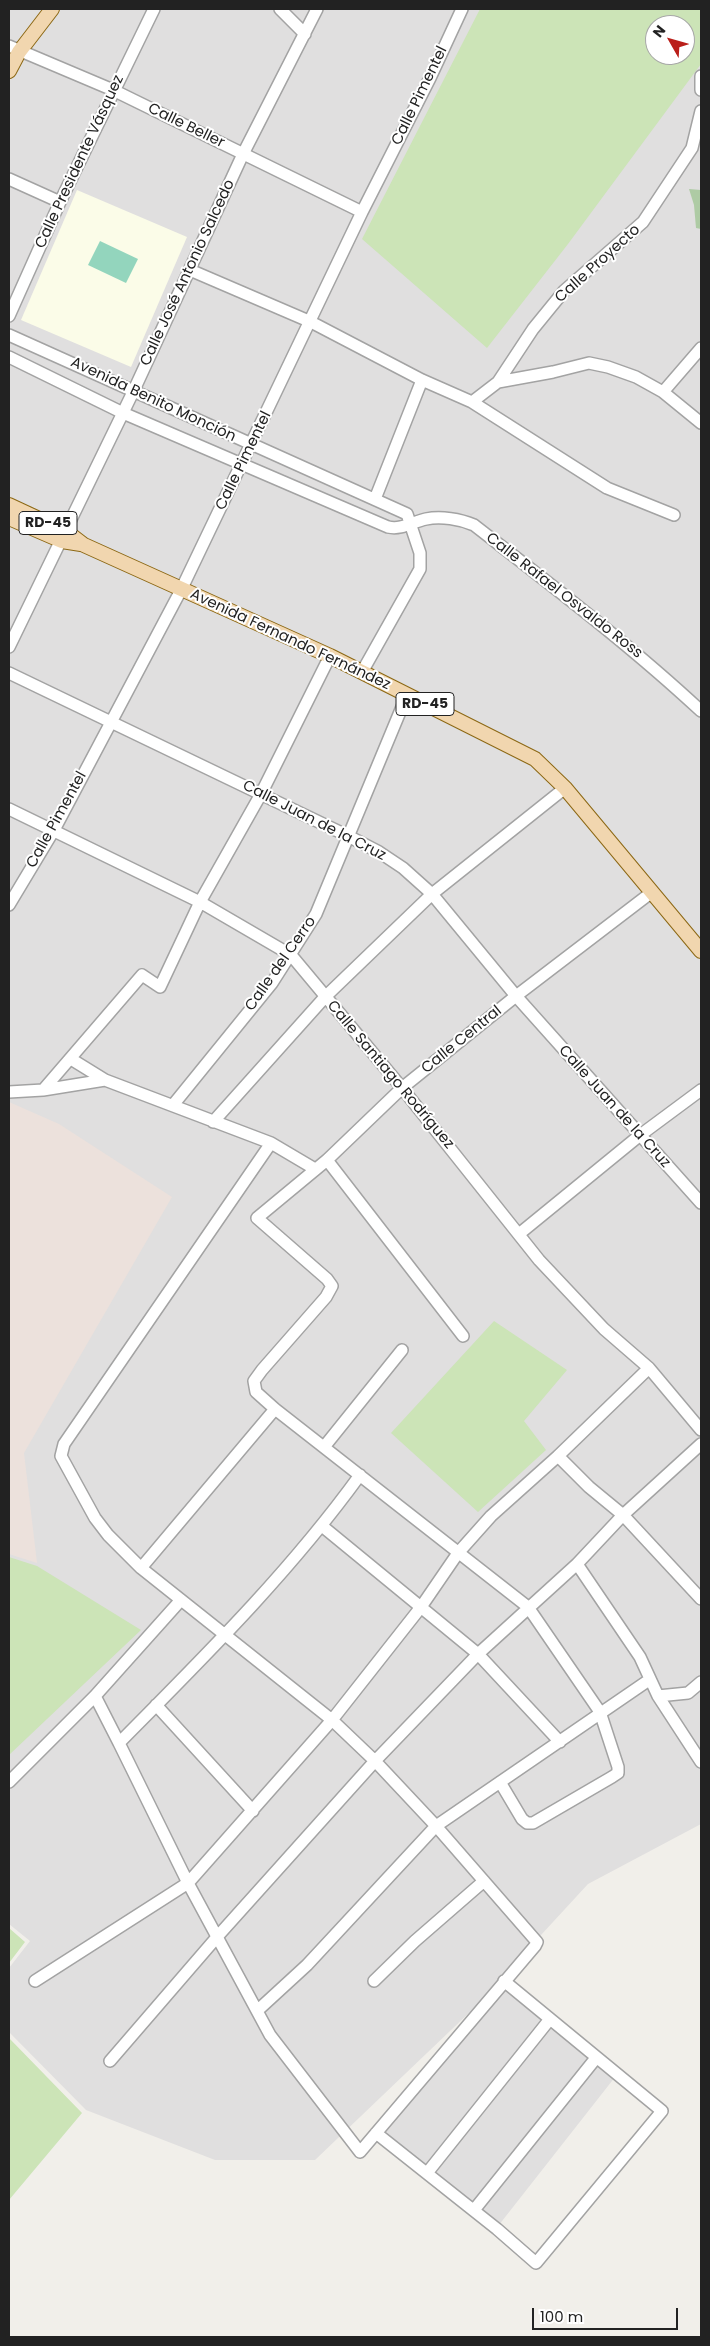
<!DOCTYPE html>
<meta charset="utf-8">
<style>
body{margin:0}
#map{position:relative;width:710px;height:2346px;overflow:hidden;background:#f1efea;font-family:Poppins,sans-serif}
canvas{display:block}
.frame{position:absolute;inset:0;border:10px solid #222;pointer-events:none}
.north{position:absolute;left:645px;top:15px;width:50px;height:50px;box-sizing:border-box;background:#fff;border:1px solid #a7a7a7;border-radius:50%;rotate:308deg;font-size:14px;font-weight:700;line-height:20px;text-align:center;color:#222}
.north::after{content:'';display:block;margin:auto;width:18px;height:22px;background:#ba1f1a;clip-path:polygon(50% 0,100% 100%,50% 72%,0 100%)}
.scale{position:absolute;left:532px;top:2308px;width:146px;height:22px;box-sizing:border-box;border:2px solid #222;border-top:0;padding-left:6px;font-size:15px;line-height:18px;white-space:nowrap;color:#222;-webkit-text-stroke:4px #fff;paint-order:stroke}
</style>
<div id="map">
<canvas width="710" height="2346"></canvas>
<div class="frame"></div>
<div class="north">N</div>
<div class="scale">100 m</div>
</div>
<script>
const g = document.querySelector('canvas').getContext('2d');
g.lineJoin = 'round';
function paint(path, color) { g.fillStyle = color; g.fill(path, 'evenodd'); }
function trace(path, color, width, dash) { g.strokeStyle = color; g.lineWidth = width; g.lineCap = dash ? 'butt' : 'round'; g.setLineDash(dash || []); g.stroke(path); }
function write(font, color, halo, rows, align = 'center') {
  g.font = font + ' Poppins,sans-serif'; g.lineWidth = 4; g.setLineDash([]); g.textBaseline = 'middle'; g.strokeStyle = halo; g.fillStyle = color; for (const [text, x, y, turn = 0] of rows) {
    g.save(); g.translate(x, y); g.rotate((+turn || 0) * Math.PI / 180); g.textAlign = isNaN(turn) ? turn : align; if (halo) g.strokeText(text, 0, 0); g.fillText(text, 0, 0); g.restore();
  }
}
paint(new Path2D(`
 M 9,9 L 701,9 L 701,1824 L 588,1884 L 472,2010 L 315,2160 L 215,2160 L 86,2110 L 9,2032 L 9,1968 L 30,1941 L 9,1924 ZM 655,25 L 685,25 L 685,55 L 655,55 Z
 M 505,1985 L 619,2072 L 495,2230 L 380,2136 Z`), '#e0dfdf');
paint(new Path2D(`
 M 77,190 L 187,237 L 131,367 L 21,320 Z`), '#fbfce8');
paint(new Path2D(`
 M 9,1102 L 59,1124 L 172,1197 L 24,1453 L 37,1563 L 9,1554 Z`), '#ece1dc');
paint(new Path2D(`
 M 480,9 L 701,9 L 701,64 L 568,244 L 487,348 L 362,239 ZM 655,25 L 685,25 L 685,55 L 655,55 Z
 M 494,1321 L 567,1370 L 524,1421 L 546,1450 L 478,1512 L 391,1433 Z
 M 9,1557 L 37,1566 L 141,1630 L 9,1755 Z
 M 9,1928 L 25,1942 L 9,1963 Z
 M 9,2038 L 82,2113 L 9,2200 Z`), '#cce4b7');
paint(new Path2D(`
 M 689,189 L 701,190 L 701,229 L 696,228 L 694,205 Z`), '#aecba4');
paint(new Path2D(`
 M 100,241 L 138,259 L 126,283 L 88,265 Z`), '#93d5bd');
const minor = new Path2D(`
 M 280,9 L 305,34
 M 9,46 L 113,90 L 362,212
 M 701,76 L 701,90
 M 9,179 L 60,202
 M 190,270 L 311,322 L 422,380 L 472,402 L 607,488 L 674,515
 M 9,316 L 60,202 L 154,9
 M 9,335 L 407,514 L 420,553 L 420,569 L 362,672
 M 9,357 L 123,413 L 388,527 C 402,530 412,522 426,519 C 441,516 460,519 474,525 C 551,585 629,644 701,711
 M 498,382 L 553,372 L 589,363 L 608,367 L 636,377 L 663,392 L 701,423
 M 663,392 L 701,348
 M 472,402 L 498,382 L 533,329 L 564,291 L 643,222 L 692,148 L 701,111
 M 375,499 L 422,380
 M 9,647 L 134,390 L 243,154 L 317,9
 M 9,673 L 348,836 L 379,852 L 403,868 L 432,894 L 516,996 L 701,1203
 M 9,809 L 200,902 L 291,955 L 402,1088 L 539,1260 L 604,1329 L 649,1368 L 701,1430
 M 9,905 L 54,830 L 181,590 L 362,212 L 430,78 L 462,9
 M 71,1059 L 105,1080 L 271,1143 L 315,1169
 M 43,1090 L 142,975 L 160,987 L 200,902 L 261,794 L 330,656
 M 9,1092 L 43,1090 L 105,1080
 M 173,1105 L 272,983 L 316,914 L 407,695
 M 213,1122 L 325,997 L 432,894 L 565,788
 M 271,1143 L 64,1444 L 61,1456 L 95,1518 L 108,1535 L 141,1568 L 332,1720 L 375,1761 L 436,1826 L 537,1942 L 535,1946 L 360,2152 L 270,2035 L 188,1883 L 119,1743 C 204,1657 289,1573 360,1475
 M 327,1160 L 463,1336
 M 519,1234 L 639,1136 L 701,1090
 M 324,1447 L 402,1350
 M 558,1456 L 589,1487 L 623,1515 L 701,1599
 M 322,1526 L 478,1654 L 560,1742
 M 577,1564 L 640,1657 L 658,1696 L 701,1762
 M 141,1568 L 275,1409
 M 658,1696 L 688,1693 L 701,1682
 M 156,1705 L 253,1811
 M 119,1743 L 95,1696 L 180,1601
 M 9,1782 L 95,1696
 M 500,1782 L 522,1819 L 527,1823 L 533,1823 L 612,1777 L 618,1773 L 618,1767 L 600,1712 L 528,1607 L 275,1409 L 256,1392 L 254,1381 L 262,1370 L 326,1297 L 332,1286 L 327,1279 L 257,1218 L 327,1160 L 402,1088 L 516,996 L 652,892
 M 35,1981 L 188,1883 L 332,1720 L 421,1607 L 458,1553 L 491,1516 L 558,1456 L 649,1368
 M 374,1981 L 415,1941 L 484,1881
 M 258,2010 L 307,1965 L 436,1826 L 649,1680
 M 110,2061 L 217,1937 L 375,1761 L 478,1654 L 577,1564 L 623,1515 L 701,1444
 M 376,2133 L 497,2229 L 536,2263 L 662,2111 L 504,1981
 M 427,2173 L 550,2019
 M 474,2210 L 596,2058`);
const major = new Path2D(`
 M 9,71 L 19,52 L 52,9
 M 9,505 L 67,532 L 84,545 L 330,656 L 535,759 L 565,788 L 701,951
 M 9,518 L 62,541 L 81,544`);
trace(minor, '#a3a3a3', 14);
trace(major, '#8c6814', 16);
trace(minor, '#fff', 11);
trace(major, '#f1d6af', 14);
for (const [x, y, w] of [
 [48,523,58],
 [425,704,58]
]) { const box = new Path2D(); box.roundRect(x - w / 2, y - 11.5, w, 23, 4); g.fillStyle = '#fff'; g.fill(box); trace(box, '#222', 1); }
write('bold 14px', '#222', null, [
 ["RD-45",48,523],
 ["RD-45",425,704]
]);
write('15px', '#222', '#fff', [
 ["Calle Pimentel",420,96,-64],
 ["Calle Beller",186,126,26],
 ["Calle Presidente Vásquez",80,162,-65],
 ["Calle Proyecto",598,264,-42],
 ["Calle José Antonio Salcedo",188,273,-65],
 ["Avenida Benito Monción",153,400,25],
 ["Calle Pimentel",244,461,-64],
 ["Calle Rafael Osvaldo Ross",564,596,38],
 ["Avenida Fernando Fernández",290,640,25],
 ["Calle Pimentel",57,820,-61],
 ["Calle Juan de la Cruz",314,821,27],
 ["Calle del Cerro",281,964,-55],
 ["Calle Central",462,1040,-39],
 ["Calle Santiago Rodríguez",390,1075,50],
 ["Calle Juan de la Cruz",614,1107,48]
]);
</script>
